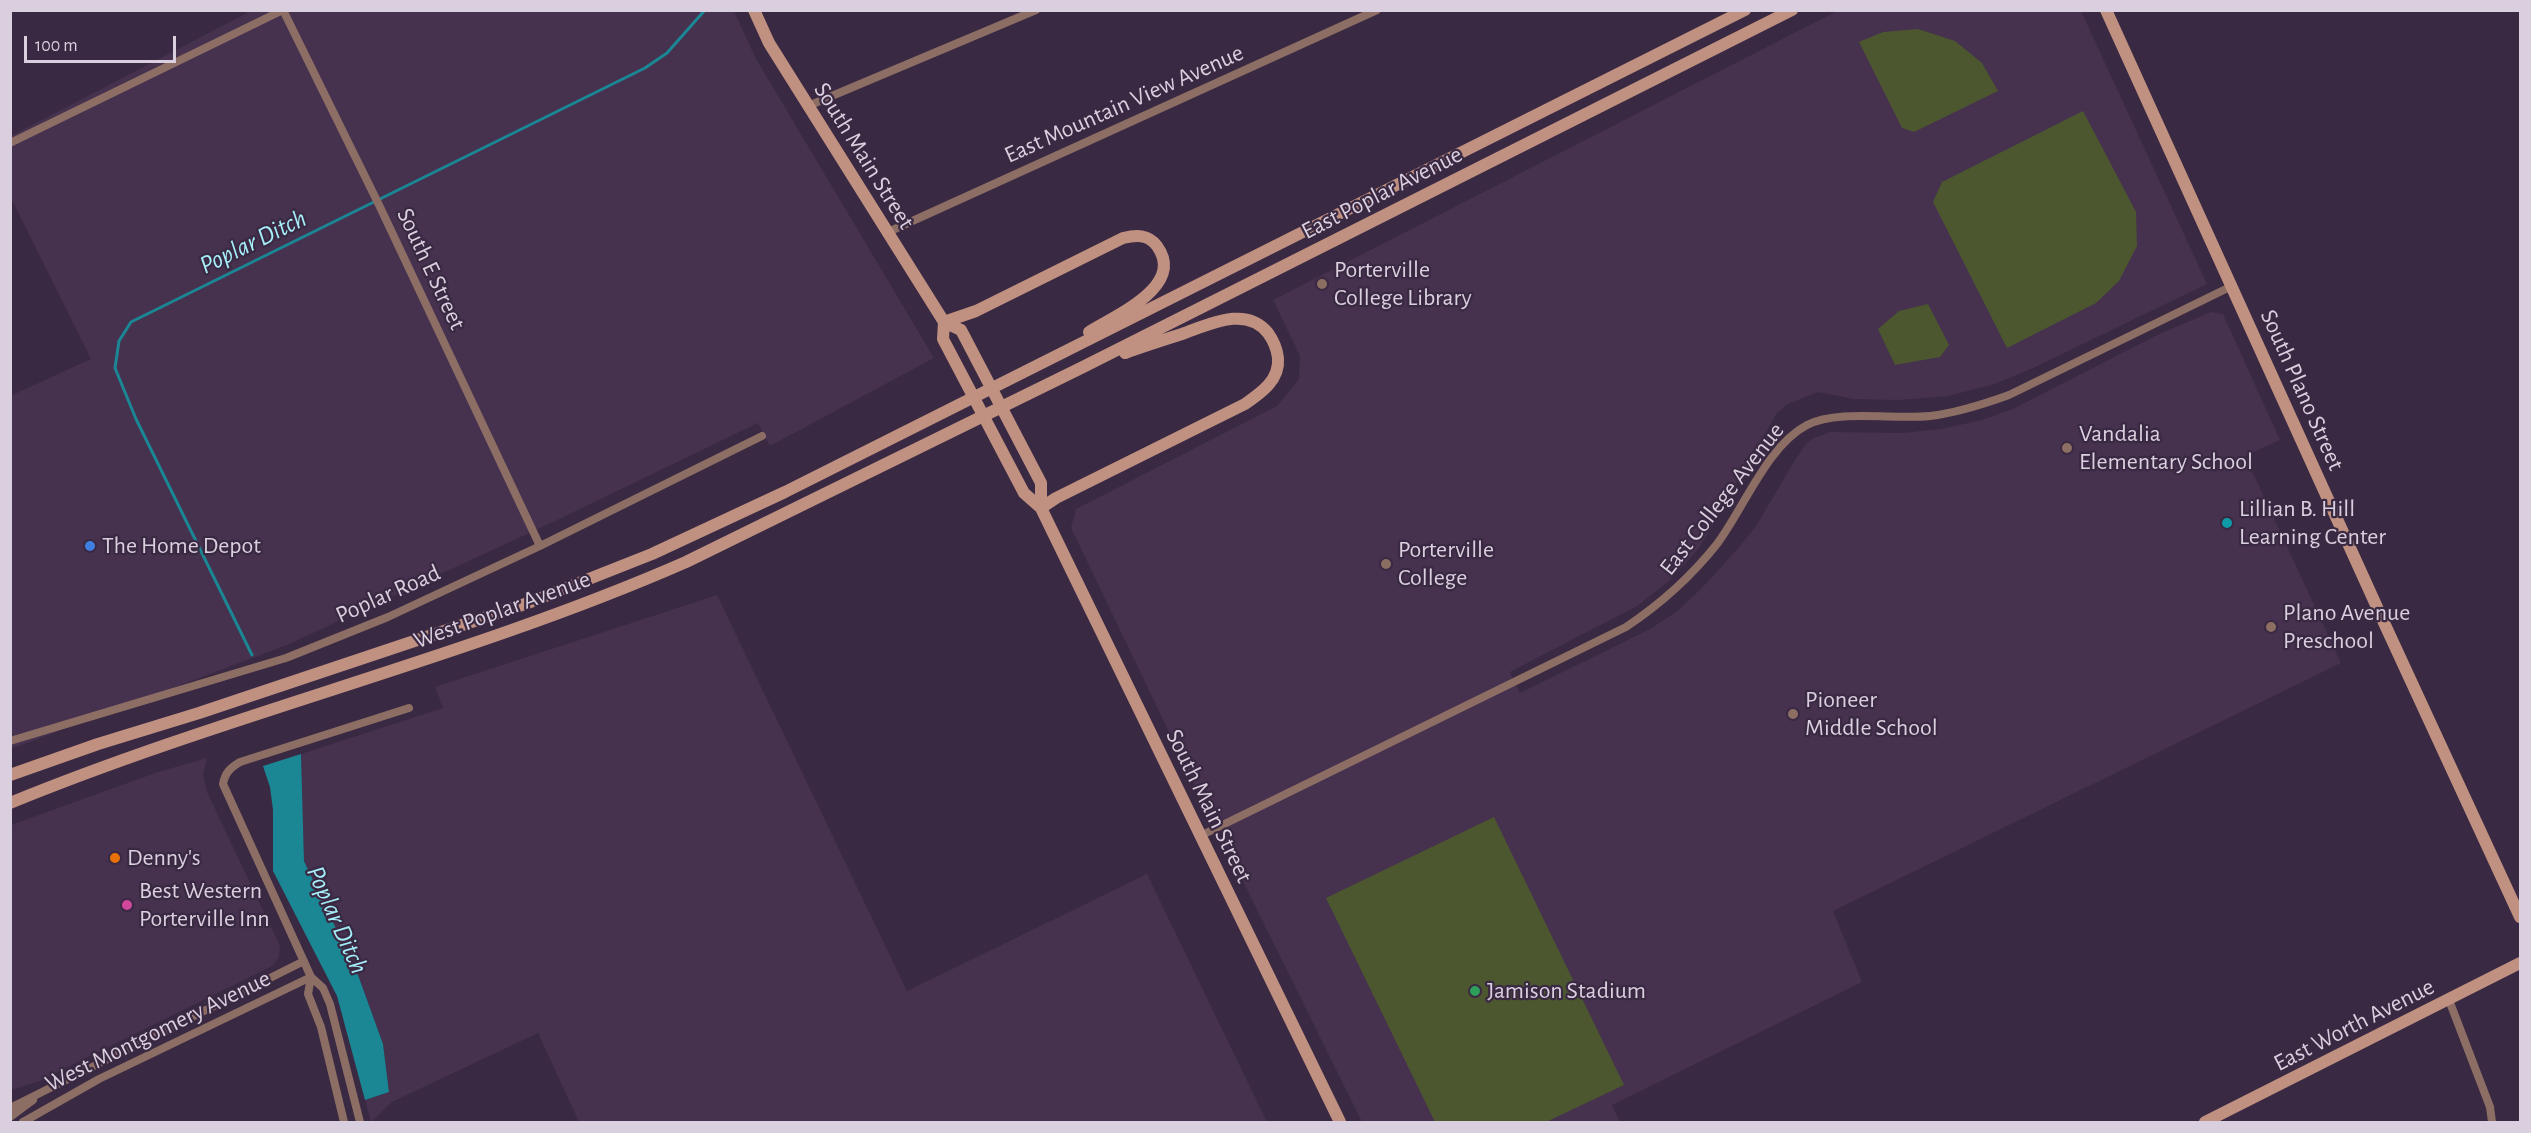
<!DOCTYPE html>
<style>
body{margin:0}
#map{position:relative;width:2531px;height:1133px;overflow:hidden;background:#3a2942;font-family:"Alegreya Sans",sans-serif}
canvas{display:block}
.frame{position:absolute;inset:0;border:12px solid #dacfde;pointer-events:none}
.scale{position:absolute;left:24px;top:36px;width:152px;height:27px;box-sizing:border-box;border:3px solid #dacfde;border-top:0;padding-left:8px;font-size:18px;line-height:21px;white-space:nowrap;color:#dacfde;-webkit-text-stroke:4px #3a2942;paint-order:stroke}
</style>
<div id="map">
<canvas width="2531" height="1133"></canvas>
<div class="frame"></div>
<div class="scale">100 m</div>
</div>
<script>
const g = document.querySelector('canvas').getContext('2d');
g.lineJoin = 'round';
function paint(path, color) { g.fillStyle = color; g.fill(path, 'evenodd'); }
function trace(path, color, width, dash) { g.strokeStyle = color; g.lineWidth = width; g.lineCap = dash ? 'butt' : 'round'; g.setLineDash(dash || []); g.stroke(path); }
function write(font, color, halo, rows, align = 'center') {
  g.font = font + ' "Alegreya Sans",sans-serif'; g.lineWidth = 4.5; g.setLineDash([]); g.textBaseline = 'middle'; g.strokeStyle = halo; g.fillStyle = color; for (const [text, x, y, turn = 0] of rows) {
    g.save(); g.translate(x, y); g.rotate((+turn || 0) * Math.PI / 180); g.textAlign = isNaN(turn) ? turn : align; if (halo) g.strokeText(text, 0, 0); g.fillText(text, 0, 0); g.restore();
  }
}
paint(new Path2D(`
 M 246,10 L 734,11 L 755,57 L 934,358 L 770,446 L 758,423 L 551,523 L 287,645 L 11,749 L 10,396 L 91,359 L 11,198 L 11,136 L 247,13 Z
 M 1837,11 L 2081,11 L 2207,284 L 2033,368 L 1995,384 L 1948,396 L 1899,400 L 1854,399 L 1818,392 L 1788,404 L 1777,413 L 1699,548 L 1670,580 L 1637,606 L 1510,672 L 1520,693 L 1650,629 L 1676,612 L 1701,589 L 1739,547 L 1756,526 L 1795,460 L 1807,443 L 1814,438 L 1830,432 L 1902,433 L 1941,429 L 1982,420 L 2015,408 L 2155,336 L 2211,312 L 2223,314 L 2280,440 L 2245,456 L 2341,663 L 1833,911 L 1862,982 L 1612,1105 L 1620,1122 L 1362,1122 L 1224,843 L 1226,833 L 1216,814 L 1207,811 L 1071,528 L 1076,509 L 1277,406 L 1299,379 L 1300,356 L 1273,300 Z
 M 717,595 L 907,991 L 1147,874 L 1267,1122 L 579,1122 L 538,1033 L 392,1102 L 371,1122 L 365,1100 L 389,1092 L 383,1044 L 358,975 L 304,861 L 301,754 L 443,708 L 435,687 Z
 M 207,758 L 203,774 L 207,792 L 280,946 L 279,957 L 272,966 L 40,1081 L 11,1090 L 11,825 L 158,772 Z`), '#46314f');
paint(new Path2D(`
 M 1918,29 L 1955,41 L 1982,63 L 1998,91 L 1914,132 L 1902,128 L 1859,42 L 1883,32 Z
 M 2083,111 L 2136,212 L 2137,246 L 2119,281 L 2096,303 L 2007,348 L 1933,202 L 1942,182 Z
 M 1928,304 L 1949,345 L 1940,357 L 1895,365 L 1878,329 L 1899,311 Z
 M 1494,817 L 1624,1085 L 1546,1122 L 1435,1122 L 1326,898 Z`), '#4c572f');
paint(new Path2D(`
 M 301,754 L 304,861 L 358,975 L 383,1044 L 389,1092 L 365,1100 L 337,996 L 273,871 L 273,810 L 270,787 L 263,766 Z`), '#1b8694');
trace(new Path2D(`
 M 252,655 L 136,419 L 115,368 L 119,341 L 131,322 L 645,68 L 667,53 L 705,10`), '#1b8694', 3);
trace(new Path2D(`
 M 808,106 L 1036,10
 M 10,143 L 283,10 L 380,207 L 540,546
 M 886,233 L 1377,10
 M 10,741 L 286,658 L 388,617 L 540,546 L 762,436
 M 1200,836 L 1626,627 C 1662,603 1690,578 1717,544 C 1744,508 1767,446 1807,425 C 1839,409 1894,420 1930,416 C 1957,413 1984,404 2009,395 L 2232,286
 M 311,977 L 308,994 L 321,1027 L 344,1122
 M 2449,1000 L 2490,1107 L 2492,1122
 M 10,1108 L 304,961
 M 10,1117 L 33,1100
 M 23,1122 L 99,1079 L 311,977
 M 360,1122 L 330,1004 L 323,988 L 311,977 L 223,784 C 225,773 230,768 240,762 L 409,708`), '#8d6e65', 8);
trace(new Path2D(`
 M 754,10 L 769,43 L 944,322 L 961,330 L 1041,483 L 1041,508
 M 2106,10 L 2386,627 L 2520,917
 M 944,322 L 943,339 L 1024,493 L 1041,508 L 1340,1122
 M 944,322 L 976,311 L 1123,238 C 1136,235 1148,234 1157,246 C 1186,286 1116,315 1089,332
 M 1041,508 L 1056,498 L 1245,404 C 1261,393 1280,380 1278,358 C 1277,349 1273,340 1268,333 C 1246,305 1208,325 1182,334 C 1163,340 1144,346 1125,353
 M 10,775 L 98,744 L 199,713 L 528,603 L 652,554 L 785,492 L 1745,10
 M 10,803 C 232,712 467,658 686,562 L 1083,367 L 1792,10
 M 2205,1122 L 2520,963`), '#c09181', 12);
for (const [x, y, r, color] of [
 [1322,284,6,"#8d6e63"],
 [2067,448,6,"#8d6e63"],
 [2227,523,6,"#0f9aa8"],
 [90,546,6,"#3f7fe0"],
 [1386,564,6,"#8d6e63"],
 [2271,627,6,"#8d6e63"],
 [1793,714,6,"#8d6e63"],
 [115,858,6,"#e8710a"],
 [127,905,6,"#d1479c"],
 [1475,991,6,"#2e9e5b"]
]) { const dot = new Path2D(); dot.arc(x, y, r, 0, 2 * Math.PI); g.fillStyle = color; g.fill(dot); trace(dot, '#3a2942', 2); }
write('24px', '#dacfde', '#3a2942', [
 ["East Mountain View Avenue",1124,104,-24],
 ["South Main Street",864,156,58],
 ["East Poplar Avenue",1382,193,-27],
 ["South E Street",431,269,65],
 ["South Plano Street",2302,390,66],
 ["East College Avenue",1722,499,-52],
 ["Poplar Road",388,594,-24],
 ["West Poplar Avenue",502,610,-20],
 ["South Main Street",1209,806,64],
 ["East Worth Avenue",2354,1025,-27],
 ["West Montgomery Avenue",158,1031,-26]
]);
write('24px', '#dacfde', '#3a2942', [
 ["Porterville",1334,270],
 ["College Library",1334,298],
 ["Vandalia",2079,434],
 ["Elementary School",2079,462],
 ["Lillian B. Hill",2239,509],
 ["Learning Center",2239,537],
 ["The Home Depot",102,546],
 ["Porterville",1398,550],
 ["College",1398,578],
 ["Plano Avenue",2283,613],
 ["Preschool",2283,641],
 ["Pioneer",1805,700],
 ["Middle School",1805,728],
 ["Denny's",127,858],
 ["Best Western",139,891],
 ["Porterville Inn",139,919],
 ["Jamison Stadium",1487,991]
], 'left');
write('italic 26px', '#a6effa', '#3a2942', [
 ["Poplar Ditch",253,242,-26],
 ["Poplar Ditch",337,920,66]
]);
</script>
